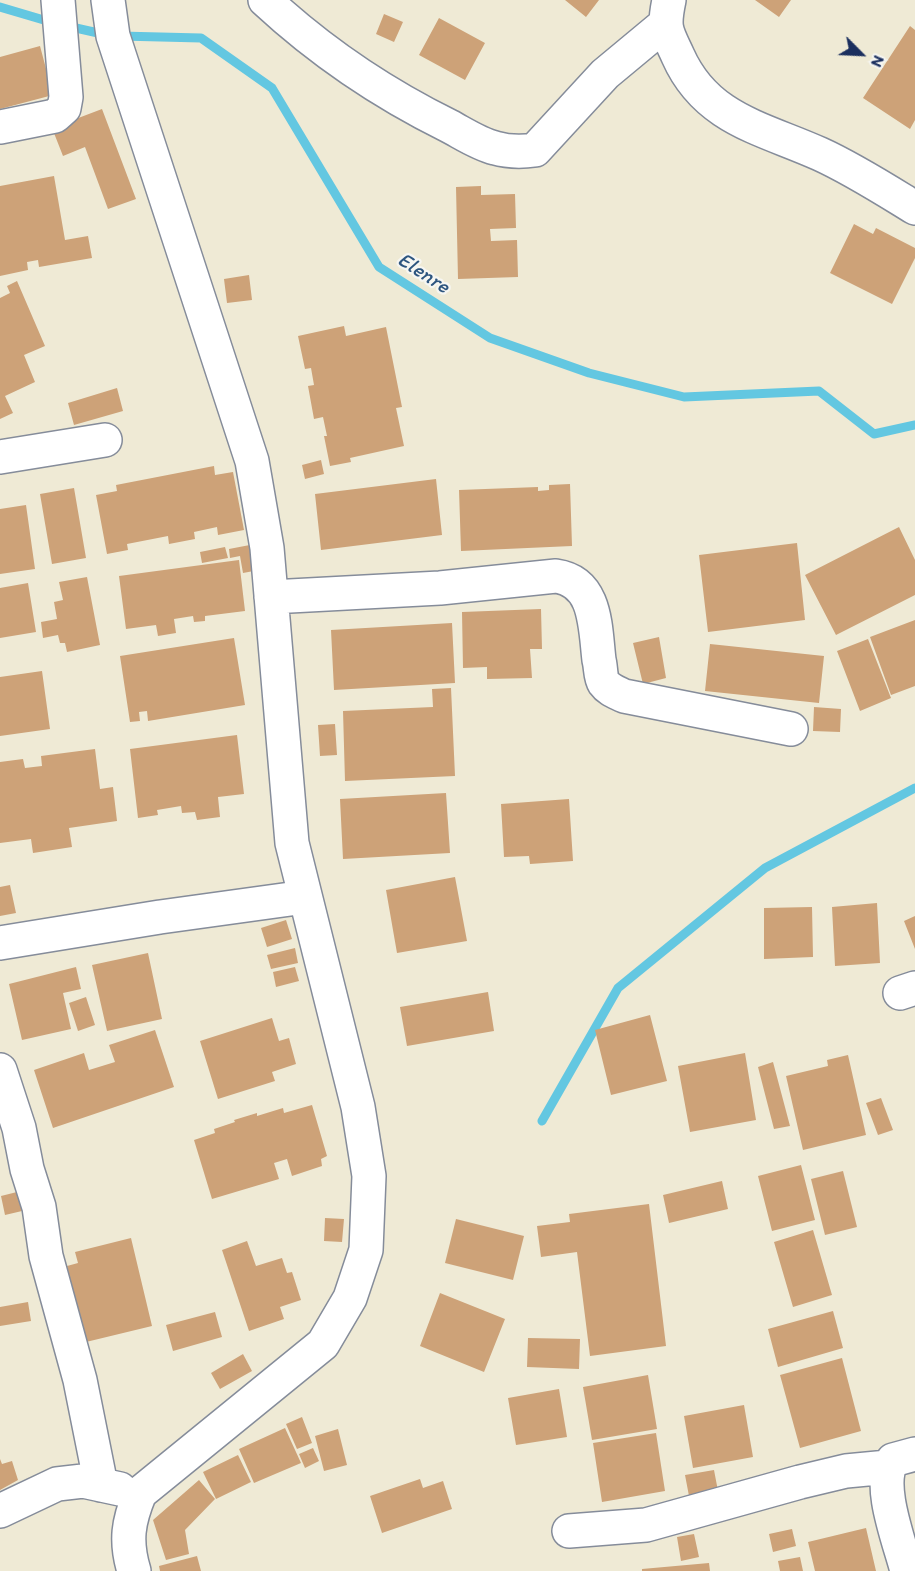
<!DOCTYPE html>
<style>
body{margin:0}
#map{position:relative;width:915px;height:1571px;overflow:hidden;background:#efead5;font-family:Itim,sans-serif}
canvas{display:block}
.north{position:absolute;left:831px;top:24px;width:60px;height:60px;-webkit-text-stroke:4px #f6f6f2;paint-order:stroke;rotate:114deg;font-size:16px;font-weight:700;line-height:24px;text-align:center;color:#1b2f5e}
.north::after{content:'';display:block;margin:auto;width:21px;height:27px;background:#1b2f5e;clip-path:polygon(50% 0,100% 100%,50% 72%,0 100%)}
</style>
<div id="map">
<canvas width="915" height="1571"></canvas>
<div class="north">N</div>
</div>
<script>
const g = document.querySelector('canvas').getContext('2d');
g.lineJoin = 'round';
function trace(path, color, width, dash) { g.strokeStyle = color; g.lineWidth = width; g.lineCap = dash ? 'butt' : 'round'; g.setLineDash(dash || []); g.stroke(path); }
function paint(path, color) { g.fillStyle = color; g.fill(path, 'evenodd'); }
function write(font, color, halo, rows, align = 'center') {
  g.font = font + ' Itim,sans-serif'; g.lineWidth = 4.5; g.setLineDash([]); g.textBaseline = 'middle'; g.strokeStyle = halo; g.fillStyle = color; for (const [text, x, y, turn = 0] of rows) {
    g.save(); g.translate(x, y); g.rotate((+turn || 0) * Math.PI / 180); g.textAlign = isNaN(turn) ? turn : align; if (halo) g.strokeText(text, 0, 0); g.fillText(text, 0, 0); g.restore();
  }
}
trace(new Path2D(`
 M 0,7 L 54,23
 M 67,26 L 107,35
 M 120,36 L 201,38 L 272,88 L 379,267 L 490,338 L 589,373 L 684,397 L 819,391 L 874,434 L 915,425
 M 542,1121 L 618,988 L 765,868 L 915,788`), '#63c7e1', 9);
paint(new Path2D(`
 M 565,0 L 599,0 L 586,17 Z
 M 755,0 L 791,0 L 779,17 Z
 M 384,14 L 403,22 L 394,42 L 376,34 Z
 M 439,18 L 485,43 L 465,80 L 419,55 Z
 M 910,26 L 915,30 L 915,120 L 910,129 L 863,98 Z
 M 40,46 L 53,95 L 0,109 L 0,57 Z
 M 102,109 L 136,199 L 108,209 L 85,147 L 63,156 L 52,128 Z
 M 54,176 L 65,240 L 88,236 L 92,258 L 39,267 L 38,260 L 27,262 L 28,270 L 0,276 L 0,186 Z
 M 481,186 L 481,195 L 515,194 L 516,228 L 490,229 L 491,241 L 517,240 L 518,277 L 458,279 L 456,187 Z
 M 854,224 L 873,234 L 876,228 L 915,248 L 915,258 L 892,304 L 830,273 Z
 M 249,275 L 252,300 L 227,303 L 224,279 Z
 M 17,281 L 45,346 L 24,355 L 35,382 L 5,396 L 13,413 L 0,419 L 0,298 L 10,293 L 7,286 Z
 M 344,326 L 346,336 L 386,327 L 402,407 L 396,408 L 404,446 L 350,458 L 351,462 L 330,466 L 324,436 L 327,436 L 323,417 L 314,419 L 308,386 L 314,385 L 311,368 L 305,369 L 298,336 Z
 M 117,388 L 123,411 L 74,425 L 68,403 Z
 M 321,460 L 324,474 L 305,479 L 302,465 Z
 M 214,466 L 215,475 L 233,472 L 244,530 L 218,535 L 217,527 L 194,532 L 195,539 L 169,544 L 168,536 L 127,544 L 128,550 L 107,554 L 96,495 L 117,491 L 116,485 Z
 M 436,479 L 442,535 L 321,550 L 315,494 Z
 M 570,484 L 572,546 L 461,551 L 459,490 L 538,487 L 538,491 L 549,490 L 549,485 Z
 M 74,488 L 86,558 L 52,564 L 40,494 Z
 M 26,505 L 35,569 L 0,574 L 0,509 Z
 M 899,527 L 915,560 L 915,595 L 836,635 L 805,575 Z
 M 797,543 L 805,620 L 708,632 L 699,555 Z
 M 255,544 L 259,570 L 243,573 L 240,556 L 230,558 L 229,549 Z
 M 225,547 L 228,558 L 202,563 L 200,552 Z
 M 239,560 L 245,611 L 205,616 L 205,621 L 194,622 L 193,616 L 174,619 L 176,633 L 158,636 L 156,625 L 126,629 L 119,576 Z
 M 87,577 L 100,645 L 67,652 L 65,643 L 60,643 L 58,635 L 43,638 L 41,622 L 57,619 L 54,602 L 63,600 L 59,582 Z
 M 28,583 L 36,632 L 0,638 L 0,588 Z
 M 541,609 L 542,649 L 530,649 L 532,678 L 487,679 L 487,667 L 463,668 L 462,612 Z
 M 915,620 L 915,686 L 891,695 L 870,637 Z
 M 452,623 L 455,683 L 334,690 L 331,630 Z
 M 659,637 L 666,678 L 643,684 L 633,643 Z
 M 234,638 L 245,705 L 148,721 L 147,711 L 139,712 L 140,721 L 130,722 L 120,656 Z
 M 868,639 L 891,698 L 860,711 L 837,651 Z
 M 710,644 L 824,656 L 819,703 L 705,691 Z
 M 42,671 L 50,729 L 0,736 L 0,677 Z
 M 451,688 L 455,776 L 345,781 L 343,711 L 433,707 L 432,689 Z
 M 814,707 L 841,709 L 840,732 L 813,731 Z
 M 335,724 L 337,755 L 320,756 L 318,725 Z
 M 237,735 L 244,794 L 218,797 L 220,817 L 197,820 L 195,812 L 182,813 L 181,806 L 157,810 L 158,815 L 138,818 L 130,749 Z
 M 95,749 L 100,789 L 113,787 L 117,821 L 69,828 L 72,847 L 33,853 L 31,839 L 0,843 L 0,762 L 23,759 L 25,768 L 42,766 L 41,756 Z
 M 446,793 L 450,853 L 343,859 L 340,799 Z
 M 569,799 L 573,861 L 530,864 L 529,856 L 504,857 L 501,804 Z
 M 455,877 L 467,941 L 397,953 L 386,890 Z
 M 10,885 L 16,913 L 0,916 L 0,887 Z
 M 877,903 L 880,963 L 835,966 L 832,907 Z
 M 812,907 L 813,957 L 764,959 L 764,908 Z
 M 915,916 L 915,949 L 904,921 Z
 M 286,920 L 292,939 L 267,947 L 261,928 Z
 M 295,948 L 298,963 L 271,969 L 267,955 Z
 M 148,953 L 162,1019 L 107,1031 L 92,965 Z
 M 76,967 L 81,989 L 63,993 L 71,1029 L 22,1040 L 9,984 Z
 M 295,967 L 299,981 L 276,987 L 273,972 Z
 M 488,992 L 494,1031 L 407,1046 L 400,1007 Z
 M 86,997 L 95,1025 L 78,1031 L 69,1003 Z
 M 650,1015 L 667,1081 L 611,1095 L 595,1030 Z
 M 272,1018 L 279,1041 L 289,1038 L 296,1064 L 272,1072 L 275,1081 L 218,1099 L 200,1041 Z
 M 155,1030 L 174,1087 L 53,1128 L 34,1070 L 84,1053 L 89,1070 L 115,1062 L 109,1045 Z
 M 745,1053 L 756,1120 L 690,1132 L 678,1066 Z
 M 848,1055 L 866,1135 L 803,1150 L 786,1076 L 828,1066 L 827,1060 Z
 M 773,1062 L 790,1126 L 774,1129 L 758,1067 Z
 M 881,1098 L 893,1130 L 878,1135 L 866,1103 Z
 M 312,1105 L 327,1156 L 321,1159 L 322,1166 L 292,1176 L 287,1159 L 274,1163 L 279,1179 L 212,1199 L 194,1140 L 215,1133 L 214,1129 L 235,1122 L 234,1120 L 257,1113 L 257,1116 L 283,1108 L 284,1113 Z
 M 801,1165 L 815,1220 L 772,1231 L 758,1176 Z
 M 843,1171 L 857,1227 L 825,1235 L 811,1179 Z
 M 722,1181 L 728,1209 L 669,1223 L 663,1195 Z
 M 17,1192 L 22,1211 L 5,1215 L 1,1196 Z
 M 649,1204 L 666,1346 L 590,1356 L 577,1252 L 541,1257 L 537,1226 L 570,1222 L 569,1214 Z
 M 325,1218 L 344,1219 L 342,1242 L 324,1241 Z
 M 456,1219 L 524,1236 L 513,1280 L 445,1263 Z
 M 813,1230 L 832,1295 L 793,1307 L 774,1242 Z
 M 131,1238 L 152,1326 L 86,1342 L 67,1266 L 78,1263 L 75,1252 Z
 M 247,1241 L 256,1266 L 282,1258 L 287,1273 L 292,1272 L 301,1300 L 280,1307 L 284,1319 L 249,1331 L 222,1250 Z
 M 440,1293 L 505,1319 L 484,1372 L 420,1346 Z
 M 28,1302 L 31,1321 L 0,1326 L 0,1307 Z
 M 833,1311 L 843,1348 L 778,1367 L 768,1329 Z
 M 215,1312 L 222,1337 L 173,1351 L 166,1325 Z
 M 528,1338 L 580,1339 L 579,1369 L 527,1367 Z
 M 243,1354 L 252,1371 L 220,1389 L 211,1373 Z
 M 842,1358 L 861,1431 L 800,1448 L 780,1375 Z
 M 648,1375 L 657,1429 L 592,1440 L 583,1387 Z
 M 559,1389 L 567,1437 L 516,1445 L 508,1398 Z
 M 744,1405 L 753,1457 L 693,1468 L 684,1416 Z
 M 302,1417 L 312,1443 L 297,1449 L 286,1424 Z
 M 285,1428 L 301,1463 L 254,1483 L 239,1449 Z
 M 338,1429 L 347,1465 L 324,1471 L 315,1436 Z
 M 656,1433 L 665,1491 L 602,1502 L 593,1443 Z
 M 313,1448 L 319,1461 L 305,1468 L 299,1454 Z
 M 238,1455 L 251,1482 L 216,1499 L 203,1472 Z
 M 0,1459 L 2,1464 L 12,1461 L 18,1480 L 0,1490 Z
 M 714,1470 L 718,1491 L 689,1496 L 685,1475 Z
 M 420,1479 L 423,1488 L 443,1481 L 452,1509 L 382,1533 L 370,1496 Z
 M 199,1480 L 215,1499 L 185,1530 L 189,1554 L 166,1560 L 153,1520 Z
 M 866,1528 L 876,1571 L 815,1571 L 808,1542 Z
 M 792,1529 L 796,1546 L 773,1552 L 769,1534 Z
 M 694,1534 L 699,1557 L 681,1561 L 677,1537 Z
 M 197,1556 L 201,1571 L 160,1571 L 159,1566 Z
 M 800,1557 L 803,1571 L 780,1571 L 778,1561 Z
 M 709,1563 L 710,1571 L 642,1571 L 642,1569 Z`), '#cda278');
const minor = new Path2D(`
 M 108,0 L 113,36 L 252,461 L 267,548 L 292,843 L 358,1107 L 369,1176 L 366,1250 L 350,1298 L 323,1344 L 140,1493 C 128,1522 125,1541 134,1571
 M 265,0 C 320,51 382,93 449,126 C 464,134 479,144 495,148 C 509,152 521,152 535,150 L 605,74 L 664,25
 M 669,0 C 663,29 666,30 678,56 C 706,119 762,128 820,154 C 853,169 884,189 915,208
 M 0,127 L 55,116 L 64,108 L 66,97 L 58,0
 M 0,457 L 105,440
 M 271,597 L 440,588 L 556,576 C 597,582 595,627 599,660 C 601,667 600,677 604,683 C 609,690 616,692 624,696 L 791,729
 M 0,943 L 160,917 L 305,897
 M 900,993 L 915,988
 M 0,1070 L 19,1128 L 27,1169 L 39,1207 L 46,1256 L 80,1380 L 101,1485
 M 0,1511 L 57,1484 L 83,1481 L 120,1489
 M 569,1531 L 646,1525 L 800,1482 L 846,1471 L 888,1467
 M 907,1571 C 900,1543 876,1484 893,1460 L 915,1454`);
trace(minor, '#858c9a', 36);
trace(minor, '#fff', 33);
write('italic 21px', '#2d557f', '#f6f6f2', [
 ["Elenre",423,274,33]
]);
</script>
